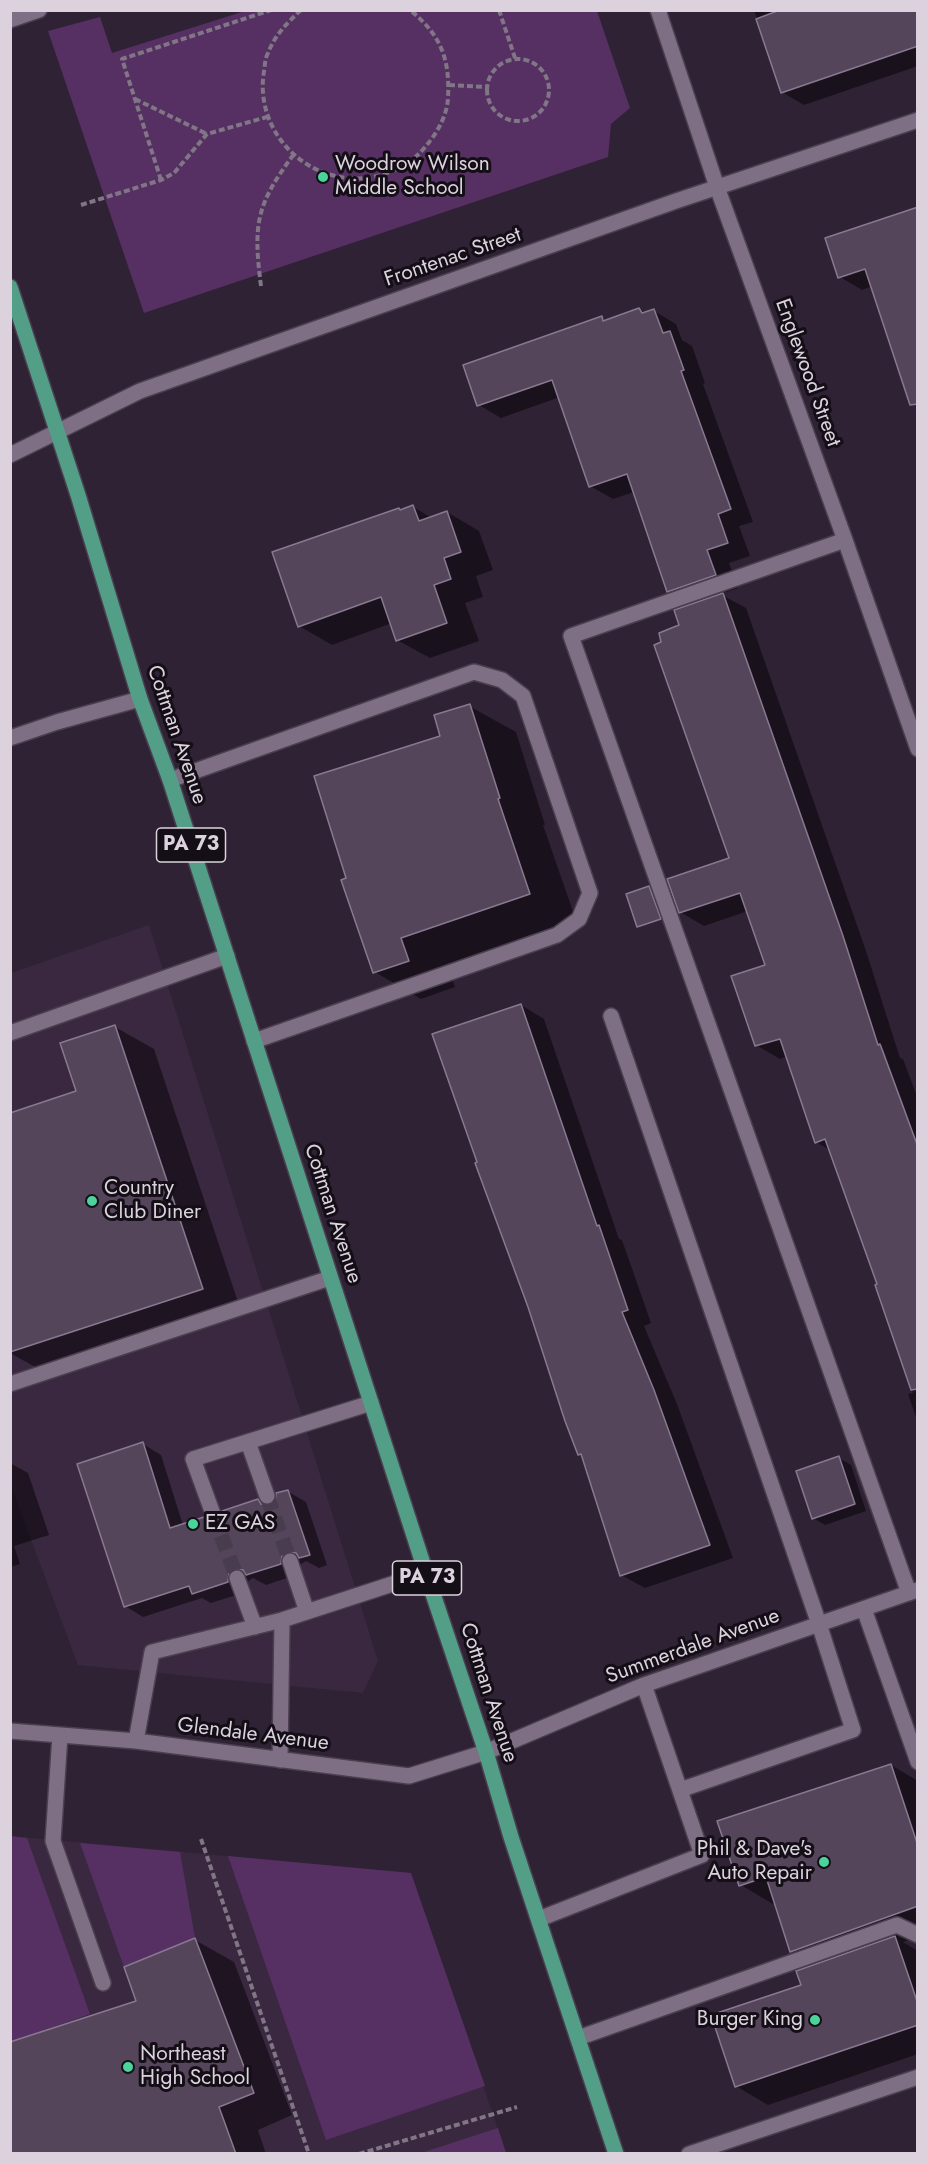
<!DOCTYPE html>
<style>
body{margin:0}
#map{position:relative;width:928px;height:2164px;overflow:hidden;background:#2f2235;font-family:Jost,sans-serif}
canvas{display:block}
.frame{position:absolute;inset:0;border:12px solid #dbd2de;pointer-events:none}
</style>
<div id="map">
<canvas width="928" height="2164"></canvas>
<div class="frame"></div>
</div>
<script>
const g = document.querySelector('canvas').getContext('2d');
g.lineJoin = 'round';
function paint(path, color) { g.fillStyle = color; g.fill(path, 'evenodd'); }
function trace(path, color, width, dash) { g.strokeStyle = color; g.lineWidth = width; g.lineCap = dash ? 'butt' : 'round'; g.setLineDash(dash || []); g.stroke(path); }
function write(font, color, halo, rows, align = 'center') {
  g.font = font + ' Jost,sans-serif'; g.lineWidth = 6; g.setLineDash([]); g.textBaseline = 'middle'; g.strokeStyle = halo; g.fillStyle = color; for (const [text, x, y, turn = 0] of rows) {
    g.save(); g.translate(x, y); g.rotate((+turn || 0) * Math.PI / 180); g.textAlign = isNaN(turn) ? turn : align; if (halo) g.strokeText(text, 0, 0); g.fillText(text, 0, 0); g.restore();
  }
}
paint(new Path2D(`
 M 149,925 L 378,1661 L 363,1693 L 78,1665 L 11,1486 L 11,973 Z
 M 10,1836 L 411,1873 L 506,2153 L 11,2153 Z`), '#3a2840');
paint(new Path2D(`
 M 245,11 L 597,11 L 630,108 L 611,124 L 608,157 L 144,313 L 48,31 L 100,17 L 112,53 Z
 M 10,1836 L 27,1838 L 90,2014 L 11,2042 Z
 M 80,1843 L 180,1852 L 195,1938 L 124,1967 Z
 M 228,1856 L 411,1873 L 485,2086 L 326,2140 Z
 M 498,2128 L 506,2153 L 421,2153 Z`), '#563063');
paint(new Path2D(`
 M 754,10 L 918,10 L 918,66 L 804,105 L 782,92 Z
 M 918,207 L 918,404 L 910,400 L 872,286 L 862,290 L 840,277 Z
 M 639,309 L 646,313 L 654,311 L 676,324 L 682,340 L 692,346 L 705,383 L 703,384 L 753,522 L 739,526 L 750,556 L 729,563 L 738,588 L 720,594 L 746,608 L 866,951 L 900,1058 L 903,1059 L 918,1099 L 918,1423 L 908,1394 L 913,1393 L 877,1285 L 879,1285 L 830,1150 L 816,1142 L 787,1056 L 780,1059 L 756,1045 L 767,966 L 748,911 L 704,926 L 680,912 L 731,859 L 663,643 L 681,626 L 693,605 L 669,591 L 634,492 L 613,499 L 590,486 L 560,397 L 501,418 L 479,405 L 601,318 L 607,321 ZM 879,1046 L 882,1046 L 905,1109 L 902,1110 Z
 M 413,507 L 432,518 L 447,512 L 479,531 L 493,570 L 476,576 L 483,597 L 465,603 L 479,641 L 430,658 L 397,640 L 392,623 L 332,645 L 299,626 L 402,511 Z
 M 469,706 L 516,732 L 545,825 L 543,825 L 576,920 L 447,964 L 455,987 L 421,999 L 375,972 L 348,879 L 442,737 Z
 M 521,1005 L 544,1019 L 619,1239 L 622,1240 L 651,1323 L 644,1326 L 677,1404 L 733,1558 L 645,1588 L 621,1575 L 583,1457 L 579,1454 Z
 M 115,1027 L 154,1049 L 241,1311 L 48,1374 L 10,1353 L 10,1114 L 78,1092 Z
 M 143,1444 L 161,1455 L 183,1525 L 203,1518 L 214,1525 L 258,1501 L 270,1507 L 287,1491 L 306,1502 L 327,1565 L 319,1568 L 306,1561 L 300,1565 L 299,1574 L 266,1585 L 253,1578 L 247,1582 L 246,1592 L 211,1603 L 202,1598 L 143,1617 L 125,1606 Z
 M 839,1458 L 851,1465 L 866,1511 L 825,1525 L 813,1518 Z
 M 10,1463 L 28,1473 L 49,1535 L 14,1546 L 20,1564 L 10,1567 Z
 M 891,1765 L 918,1781 L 918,1937 L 903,1942 L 918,1951 L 918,2054 L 768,2105 L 736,2086 L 816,1966 L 791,1951 L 776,1903 L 773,1904 L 741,1885 Z
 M 195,1940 L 234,1962 L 292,2115 L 258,2130 L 266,2154 L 10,2154 L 10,2044 L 138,2002 Z`), '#0007');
const building = new Path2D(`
 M 780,10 L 918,10 L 918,46 L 781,93 L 756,19 Z
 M 918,207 L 918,404 L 910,405 L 865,269 L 838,278 L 825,238 Z
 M 639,308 L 642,313 L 654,309 L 663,333 L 670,331 L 684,370 L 681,371 L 731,509 L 718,514 L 728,543 L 707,550 L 716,575 L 667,592 L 627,474 L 589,487 L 552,380 L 477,406 L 463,365 L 602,316 L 603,321 Z
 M 413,505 L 419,521 L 447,511 L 461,552 L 444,558 L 451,579 L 434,585 L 447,623 L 396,641 L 381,597 L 298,627 L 272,552 L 399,508 L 400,510 Z
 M 723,593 L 843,936 L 878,1045 L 880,1044 L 918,1147 L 918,1389 L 911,1390 L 875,1285 L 877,1284 L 825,1139 L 815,1143 L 780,1039 L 755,1046 L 731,976 L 765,965 L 740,893 L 679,913 L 667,879 L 729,858 L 654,645 L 661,642 L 659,633 L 679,625 L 674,610 Z
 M 470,704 L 500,798 L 498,799 L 530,894 L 401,938 L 409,961 L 373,973 L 341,880 L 346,878 L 314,776 L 440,736 L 434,715 Z
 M 649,886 L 661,919 L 637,927 L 626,894 Z
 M 521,1004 L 597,1226 L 599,1225 L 628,1310 L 622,1312 L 654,1390 L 710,1545 L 620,1576 L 581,1454 L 578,1455 L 565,1421 L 528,1307 L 475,1163 L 477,1162 L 432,1034 Z
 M 115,1025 L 203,1289 L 10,1352 L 10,1113 L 76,1091 L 60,1043 Z
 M 143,1442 L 170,1528 L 204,1517 L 207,1522 L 216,1523 L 221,1520 L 222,1511 L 258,1499 L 261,1504 L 270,1505 L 275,1502 L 276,1493 L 288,1490 L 310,1555 L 299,1558 L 296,1553 L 287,1552 L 282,1555 L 281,1564 L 246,1575 L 243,1570 L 234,1569 L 229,1572 L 228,1582 L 192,1594 L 189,1586 L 124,1607 L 77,1464 Z
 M 839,1456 L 855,1504 L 812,1519 L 796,1471 Z
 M 891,1764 L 918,1846 L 918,1906 L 790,1952 L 766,1877 L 739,1886 L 717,1821 Z
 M 895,1936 L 918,2004 L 918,2025 L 735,2087 L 711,2015 L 801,1985 L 796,1971 Z
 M 195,1938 L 254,2093 L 219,2107 L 236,2154 L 10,2154 L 10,2042 L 136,2001 L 124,1967 Z`);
paint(building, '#54455a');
trace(building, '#897990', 1.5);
trace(new Path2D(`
 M 267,1496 L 290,1561
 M 213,1514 L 237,1578`), '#493c4e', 15, [15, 8]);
const minor = new Path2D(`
 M 658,10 L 717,187 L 845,540 L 918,749
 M 10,20 L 39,10
 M 10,455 L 140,391 L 676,201 L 918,120
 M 845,540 L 571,636 L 909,1593
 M 10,738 L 57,722 L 140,699
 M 170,780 L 474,672 L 502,680 L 523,696 L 590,893 L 579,919 L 557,935 L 254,1041
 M 611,1016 L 819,1624 L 853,1730 L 680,1790
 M 10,1033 L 227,956
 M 10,1384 L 330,1278
 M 248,1442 L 267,1496
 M 213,1514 L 193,1459 L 371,1403
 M 290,1561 L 307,1612
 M 237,1578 L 255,1627
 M 864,1609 L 918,1762
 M 10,1731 L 136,1741 L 409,1776 L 486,1752 L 644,1685 L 917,1590
 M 60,1735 L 53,1841 L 103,1983
 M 136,1741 L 152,1652 L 282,1620 L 426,1573
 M 280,1760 L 282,1620
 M 539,1919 L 702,1855 L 644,1685
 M 578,2038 L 897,1925 L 918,1935
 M 689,2154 L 918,2077`);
const major = new Path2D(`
 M 10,287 L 78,495 L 140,699 L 170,780 L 426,1573 L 486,1752 L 511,1837 L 616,2154`);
trace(minor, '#4a3f4e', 18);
trace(major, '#4a3f4e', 18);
trace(new Path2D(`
 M 301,10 C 287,23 275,35 268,53 C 265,58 265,65 264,71 C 253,137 316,193 381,175 C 398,170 414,161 426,146 C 437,133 447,116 448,98 C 450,59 441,35 410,10
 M 499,10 L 515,58
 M487 90a31 31 0 1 1 62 0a31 31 0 1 1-62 0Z
 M 449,85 L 486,87
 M 135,99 L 207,134
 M 161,180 L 122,59 L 271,10
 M 81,205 L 161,180 L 174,173 L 207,134 L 267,117
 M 261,286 C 253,224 256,205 294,154
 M 201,1839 L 309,2154
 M 359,2154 L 517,2107`), '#817686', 4, [6, 3]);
trace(minor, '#7f6f85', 15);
trace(major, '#539e87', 15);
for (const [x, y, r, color] of [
 [323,177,6,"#4ad49c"],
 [92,1201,6,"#4ad49c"],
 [193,1524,6,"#4ad49c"],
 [824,1862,6,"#4ad49c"],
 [815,2020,6,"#4ad49c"],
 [128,2067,6,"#4ad49c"]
]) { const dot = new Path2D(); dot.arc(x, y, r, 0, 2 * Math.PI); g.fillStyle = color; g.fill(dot); trace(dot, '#140e16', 2); }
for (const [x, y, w] of [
 [191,845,69],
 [427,1578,69]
]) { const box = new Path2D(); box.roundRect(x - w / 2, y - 17, w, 34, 4.5); g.fillStyle = '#140e16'; g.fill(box); trace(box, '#dbd2de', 1.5); }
write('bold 20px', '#dbd2de', null, [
 ["PA 73",191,845],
 ["PA 73",427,1578]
]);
write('21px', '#dbd2de', '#140e16', [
 ["Woodrow Wilson",335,165],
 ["Middle School",335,189],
 ["Country",104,1189],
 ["Club Diner",104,1213],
 ["EZ GAS",205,1524],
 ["Phil & Dave's",812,1850,"right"],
 ["Auto Repair",812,1874,"right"],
 ["Burger King",803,2020,"right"],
 ["Northeast",140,2055],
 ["High School",140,2079]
], 'left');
write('21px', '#dbd2de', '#140e16', [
 ["Frontenac Street",453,258,-19],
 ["Englewood Street",807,373,70],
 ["Cottman Avenue",176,735,71],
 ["Cottman Avenue",332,1214,72],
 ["Summerdale Avenue",693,1647,-20],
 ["Cottman Avenue",488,1693,72],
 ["Glendale Avenue",253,1735,7]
]);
</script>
